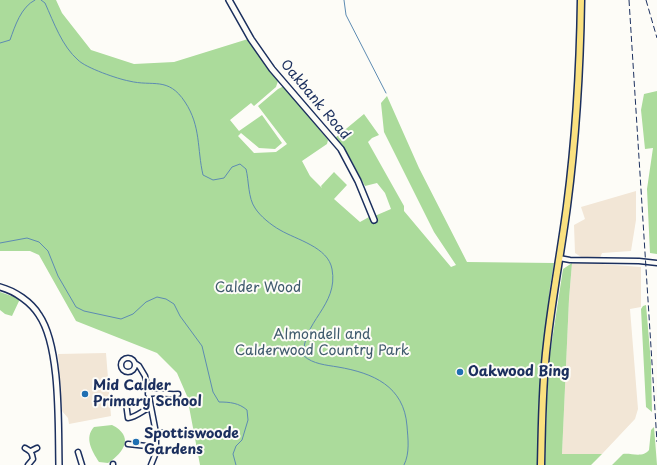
<!DOCTYPE html>
<style>
body{margin:0}
canvas{display:block;background:#fdfcf7}
</style>
<canvas width="657" height="465"></canvas>
<script>
const g = document.querySelector('canvas').getContext('2d');
g.lineJoin = 'round';
function paint(path, color) { g.fillStyle = color; g.fill(path, 'evenodd'); }
function trace(path, color, width, dash) { g.strokeStyle = color; g.lineWidth = width; g.lineCap = dash ? 'butt' : 'round'; g.setLineDash(dash || []); g.stroke(path); }
function write(font, color, halo, rows, align = 'center') {
  g.font = font + ' "Playpen Sans",sans-serif'; g.lineWidth = 4; g.setLineDash([]); g.textBaseline = 'middle'; g.strokeStyle = halo; g.fillStyle = color; for (const [text, x, y, turn = 0] of rows) {
    g.save(); g.translate(x, y); g.rotate((+turn || 0) * Math.PI / 180); g.textAlign = isNaN(turn) ? turn : align; if (halo) g.strokeText(text, 0, 0); g.fillText(text, 0, 0); g.restore();
  }
}
paint(new Path2D(`
 M 636,191 L 636,220 L 631,251 L 602,253 L 600,258 L 581,257 L 575,253 L 574,225 L 585,219 L 581,207 Z
 M 572,263 L 588,263 L 641,267 L 641,307 L 630,309 L 638,409 L 635,419 L 602,454 L 562,454 L 569,299 Z
 M 106,353 L 111,416 L 69,424 L 68,418 L 62,411 L 58,354 Z`), '#f2e6d6');
paint(new Path2D(`
 M 0,0 L 56,0 L 62,13 L 91,50 L 134,64 L 174,62 L 248,39 L 278,81 L 276,87 L 254,106 L 251,103 L 230,120 L 239,131 L 262,115 L 282,143 L 275,149 L 259,148 L 241,133 L 238,136 L 254,153 L 276,152 L 287,144 L 258,106 L 278,89 L 284,86 L 328,140 L 327,144 L 302,161 L 310,176 L 322,188 L 321,186 L 334,172 L 347,185 L 334,199 L 360,222 L 369,217 L 370,218 L 391,209 L 385,193 L 377,183 L 365,186 L 350,158 L 335,138 L 364,114 L 379,135 L 372,138 L 368,142 L 404,206 L 404,211 L 451,267 L 456,265 L 434,232 L 384,132 L 381,103 L 387,96 L 419,168 L 467,262 L 554,263 L 550,287 L 540,392 L 539,465 L 200,465 L 187,396 L 177,373 L 157,353 L 76,321 L 39,255 L 30,251 L 0,251 Z
 M 657,91 L 657,254 L 650,253 L 647,189 L 653,148 L 645,149 L 641,110 L 644,94 Z
 M 572,263 L 569,299 L 562,454 L 602,454 L 591,465 L 545,465 L 547,399 L 550,354 L 563,269 Z
 M 0,292 L 20,299 L 12,316 L 5,314 L 0,310 Z
 M 646,305 L 651,363 L 652,412 L 646,407 L 641,309 L 643,306 Z
 M 112,425 C 134,436 125,452 108,463 L 99,462 C 92,451 84,438 94,427 Z
 M 654,427 L 657,465 L 612,465 L 623,454 C 632,453 643,458 649,450 L 651,430 Z`), '#abdb9b');
trace(new Path2D(`
 M 41,0 L 45,3 C 54,23 62,46 78,60 C 86,68 118,79 129,81 C 153,87 168,76 185,102 C 201,126 197,149 203,175 L 213,180 L 224,178 L 232,167 L 240,164 L 246,169 C 249,181 248,198 255,208 C 260,216 271,225 280,230 C 297,240 328,247 332,269 C 339,306 301,322 304,356 C 313,364 326,365 338,367 C 373,373 404,386 407,426 C 408,439 410,453 404,465
 M 344,0 L 346,15 L 386,93
 M 0,43 L 10,40 C 15,26 21,7 35,0
 M 0,243 L 27,238 L 39,242 L 48,251 L 58,276 L 76,307 L 84,311 L 121,319 L 133,314 L 146,302 L 157,297 L 166,299 L 174,304 L 180,316 L 202,346 L 213,392 L 219,402 C 230,402 239,403 247,410 L 248,420 L 242,440 L 236,446 L 233,454 L 236,465`), '#5d8bb2', 1);
const minor = new Path2D(`
 M 559,258 L 570,260 L 639,261 L 657,263
 M121 365a7 7 0 1 1 14 0a7 7 0 1 1-14 0Z
 M 136,364 L 139,366 L 145,376 L 156,433 L 156,447 L 155,455 L 151,465
 M 148,394 C 158,392 168,395 178,394
 M 126,403 L 128,418 C 137,417 143,410 151,407
 M 156,433 C 166,432 175,434 186,432
 M 128,444 L 156,447
 M 25,448 C 31,451 32,453 33,459 L 28,465
 M 31,451 L 37,448
 M 78,452 L 82,465
 M 113,464 L 113,465`);
const tertiary = new Path2D(`
 M 229,0 L 251,39 L 272,69 L 341,149 L 358,181 L 374,220
 M 0,287 C 15,291 31,302 39,315 C 61,347 58,426 59,465`);
const primary = new Path2D(`
 M 541,465 C 542,425 542,384 547,344 C 552,298 561,252 567,206 C 576,137 580,69 581,0`);
trace(minor, '#1b2f5e', 7);
trace(tertiary, '#1b2f5e', 8);
trace(primary, '#1b2f5e', 9);
trace(minor, '#fdfcf7', 4);
trace(tertiary, '#fdfcf7', 5);
trace(primary, '#fae180', 6);
trace(new Path2D(`
 M 629,0 L 657,442
 M 646,0 L 657,38`), '#1b2f5e', 1, [6, 3]);
for (const [x, y, r, color] of [
 [460,372,4,"#1f6fb2"],
 [85,394,4,"#1f6fb2"],
 [136,442,4,"#1f6fb2"]
]) { const dot = new Path2D(); dot.arc(x, y, r, 0, 2 * Math.PI); g.fillStyle = color; g.fill(dot); trace(dot, '#fdfcf7', 1.5); }
write('14px', '#1b2f5e', '#fdfcf7', [
 ["Oakbank Road",315,100,50]
]);
write('14px', '#3f5a6d', '#fdfcf7', [
 ["Calder Wood",258,288],
 ["Almondell and",322,335],
 ["Calderwood Country Park",322,351]
]);
write('bold 14px', '#1b2f5e', '#fdfcf7', [
 ["Oakwood Bing",468,372],
 ["Mid Calder",93,386],
 ["Primary School",93,402],
 ["Spottiswoode",144,434],
 ["Gardens",144,450]
], 'left');
</script>
